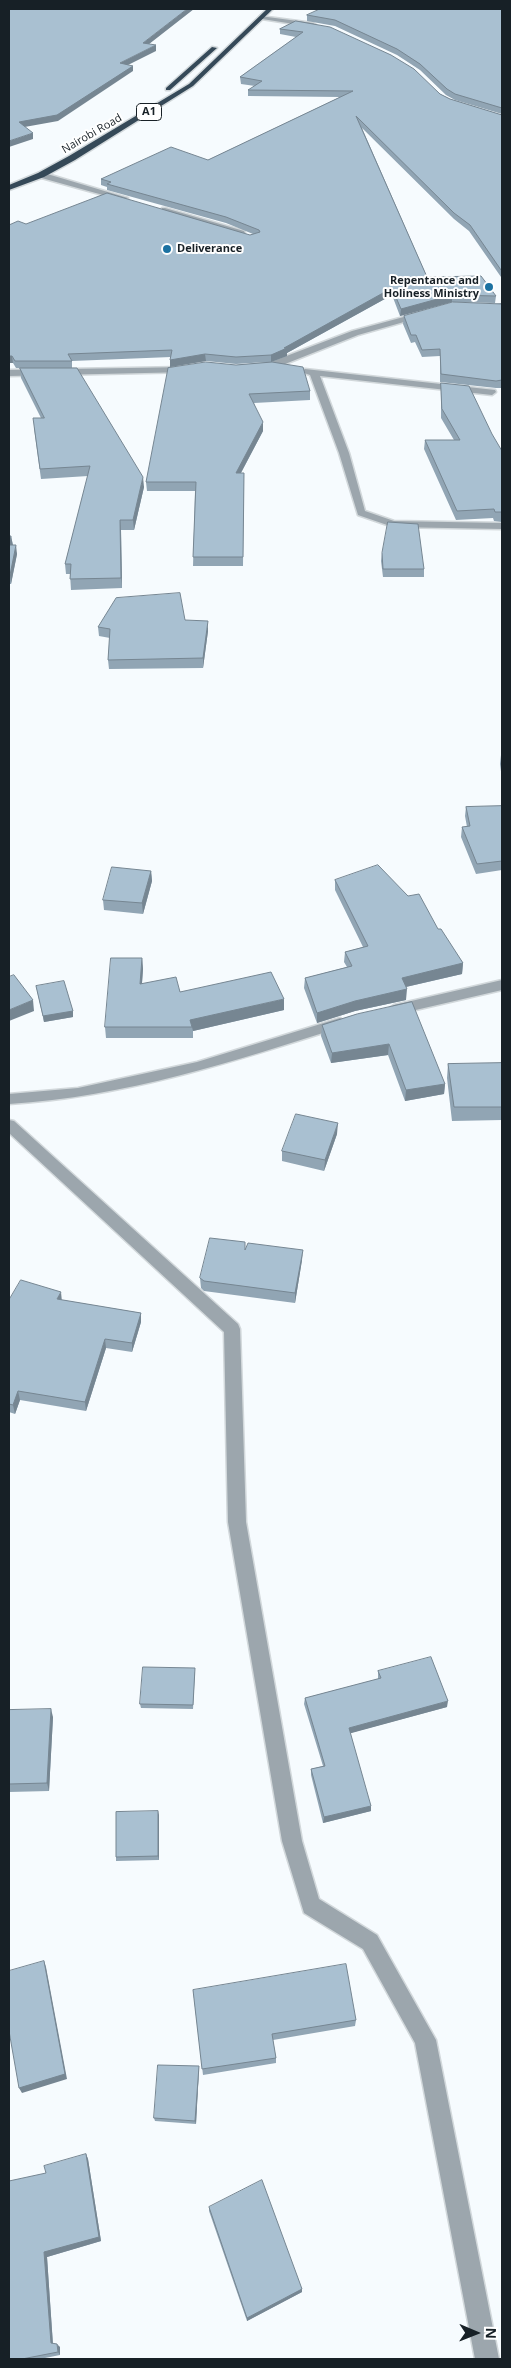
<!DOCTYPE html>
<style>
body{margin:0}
#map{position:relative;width:511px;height:2368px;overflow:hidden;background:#f6fbfe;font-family:"Open Sans",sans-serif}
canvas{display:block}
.frame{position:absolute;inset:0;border:10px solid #172026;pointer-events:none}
.north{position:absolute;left:451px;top:2308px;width:50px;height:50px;-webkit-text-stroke:4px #fff;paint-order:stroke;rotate:91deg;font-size:14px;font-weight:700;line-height:20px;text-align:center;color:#172026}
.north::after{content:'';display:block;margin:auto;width:18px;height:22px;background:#172026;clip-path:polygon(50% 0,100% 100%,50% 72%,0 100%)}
</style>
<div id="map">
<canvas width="511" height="2368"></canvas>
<div class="frame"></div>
<div class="north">N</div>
</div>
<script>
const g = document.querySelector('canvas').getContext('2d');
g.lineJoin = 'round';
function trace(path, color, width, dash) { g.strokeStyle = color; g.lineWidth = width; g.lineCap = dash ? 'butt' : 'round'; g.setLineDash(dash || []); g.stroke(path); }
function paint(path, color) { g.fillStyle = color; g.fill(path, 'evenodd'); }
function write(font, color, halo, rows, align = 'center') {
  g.font = font + ' "Open Sans",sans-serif'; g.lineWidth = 4; g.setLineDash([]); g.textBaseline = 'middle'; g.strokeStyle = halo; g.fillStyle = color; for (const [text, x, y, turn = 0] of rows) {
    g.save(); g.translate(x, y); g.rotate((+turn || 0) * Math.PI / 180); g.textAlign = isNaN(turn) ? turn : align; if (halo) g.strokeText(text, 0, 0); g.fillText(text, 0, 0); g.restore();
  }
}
const street = new Path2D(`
 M 260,16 L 313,23 L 316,25 L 313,27 L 262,19 Z
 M 38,173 L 44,173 L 128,198 L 121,200 L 38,177 Z
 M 165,208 L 244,231 L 245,233 L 238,235 L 162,212 L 162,208 Z
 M 422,312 L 425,312 L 425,316 L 358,335 L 275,368 L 259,371 L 255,368 L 352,331 Z
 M 187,367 L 190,368 L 190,372 L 9,376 L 9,370 Z
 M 305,369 L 495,390 L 496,392 L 492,395 L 320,376 L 349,453 L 365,511 L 394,521 L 502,523 L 502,529 L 393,527 L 358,515 L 339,453 L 310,375 L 301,372 Z
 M 502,980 L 502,990 L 394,1015 L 387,1010 L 394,1005 Z
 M 340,1018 L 347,1023 L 345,1026 C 235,1061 125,1097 9,1104 L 9,1094 L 78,1088 L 197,1062 Z
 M 9,1120 L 14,1121 L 238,1324 L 240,1329 L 246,1522 L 302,1841 L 319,1899 L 377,1935 L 436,2040 L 499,2359 L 475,2359 L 415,2043 L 363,1949 L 304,1913 L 282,1841 L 228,1522 L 224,1332 L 9,1133 Z`);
const highway = new Path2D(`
 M 267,9 L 273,9 L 193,86 L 75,160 L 44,177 L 9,190 L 9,185 L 38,173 L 69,156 L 189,84 Z
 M 212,47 L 217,48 L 170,90 L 166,90 L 166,88 Z`);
trace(street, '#d2d8db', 3);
trace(highway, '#d2d8db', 3);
paint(street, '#9ca6ad');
paint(highway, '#354958');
paint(new Path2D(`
 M 502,9 L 502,114 L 455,100 L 446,95 L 420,70 L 397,55 L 335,26 L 307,21 L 307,15 Z
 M 296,21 L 450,99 L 502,115 L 502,277 L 501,277 L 469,231 L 454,219 L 362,128 L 427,277 L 496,296 L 495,303 L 452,302 L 400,316 L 392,295 L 287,353 L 287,356 L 271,362 L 310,391 L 310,400 L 254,403 L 263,431 L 241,473 L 244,473 L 243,566 L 193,566 L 195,491 L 147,491 L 146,482 L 236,365 L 266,362 L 236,364 L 206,361 L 170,367 L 171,357 L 72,361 L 72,368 L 16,368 L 13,363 L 9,363 L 26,224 L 250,235 L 253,234 L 226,223 L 107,190 L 107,187 L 101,185 L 101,179 L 208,160 L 340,97 L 248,96 L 248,90 L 255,86 L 241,84 L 240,77 L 296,37 L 280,34 L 280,29 Z
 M 502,303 L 502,388 L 496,388 L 440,382 L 440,356 L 422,357 L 415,342 L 411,343 L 403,324 L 404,316 Z
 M 20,368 L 144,487 L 134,530 L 121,530 L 122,588 L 71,590 L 70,574 L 66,574 L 65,564 L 88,476 L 41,479 L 34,428 L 41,418 L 21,378 Z
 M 441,383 L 502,451 L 502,522 L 494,521 L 493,518 L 456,520 L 424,449 L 425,440 L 454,440 L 441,418 Z
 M 9,536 L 11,536 L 13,545 L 17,554 L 11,584 L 9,584 Z
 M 382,553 L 424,569 L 424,577 L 383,577 L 381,561 Z
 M 185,620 L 208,631 L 203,668 L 109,669 L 108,660 L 110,638 L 99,636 L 98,627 Z
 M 501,755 L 502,755 L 502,779 L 500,764 Z
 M 502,806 L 502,870 L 476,874 L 461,837 L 462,827 L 467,827 L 465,816 L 466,807 Z
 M 151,871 L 152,881 L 143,914 L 104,910 L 103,900 Z
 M 335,880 L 438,929 L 463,963 L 462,974 L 406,987 L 406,1000 L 355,1011 L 317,1023 L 304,988 L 305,978 L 347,967 L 344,962 L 345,952 L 363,947 L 335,890 Z
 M 142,958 L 143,969 L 142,984 L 180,992 L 284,1010 L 193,1031 L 193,1038 L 106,1038 L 105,1027 Z
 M 36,986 L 73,1011 L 73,1017 L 44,1022 Z
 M 357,1014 L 445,1084 L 444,1094 L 405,1101 L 388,1055 L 331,1063 L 321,1036 L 322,1025 Z
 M 502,1063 L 502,1120 L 452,1121 L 447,1078 L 448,1064 Z
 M 337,1134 L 324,1171 L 282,1161 L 282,1151 Z
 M 245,1250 L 302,1260 L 295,1303 L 204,1291 L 201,1288 L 200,1278 Z
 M 9,1300 L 62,1300 L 141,1313 L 141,1322 L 132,1352 L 106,1348 L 86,1411 L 20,1400 L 15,1414 L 9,1412 Z
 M 378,1671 L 447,1707 L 350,1733 L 371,1811 L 323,1823 L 311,1775 L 311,1769 L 323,1766 L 304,1704 L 305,1698 L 378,1679 Z
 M 195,1672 L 193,1709 L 141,1708 L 140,1704 Z
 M 9,1710 L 53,1717 L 49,1791 L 9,1792 Z
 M 159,1815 L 159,1860 L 116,1861 L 116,1857 Z
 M 193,1990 L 356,2020 L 355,2026 L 273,2040 L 276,2058 L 276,2063 L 203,2075 Z
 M 199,2066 L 196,2124 L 155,2121 L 154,2118 Z
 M 86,2154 L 88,2159 L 101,2241 L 47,2257 L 53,2344 L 60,2347 L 60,2355 L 40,2359 L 9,2359 L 46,2173 Z
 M 209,2207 L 302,2289 L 302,2292 L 247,2321 L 209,2211 Z`), '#91a5b4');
paint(new Path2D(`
 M 187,9 L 194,9 L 144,48 L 143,43 Z
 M 156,45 L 156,51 L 120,69 L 120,63 Z
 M 133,66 L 133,71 L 58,121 L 19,128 L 19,122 Z
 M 33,133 L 33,139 L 9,147 L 9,141 Z
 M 392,288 L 392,295 L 287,353 L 287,356 L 271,362 L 271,355 Z
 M 452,295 L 452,302 L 400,316 L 401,309 Z
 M 205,354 L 206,361 L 170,367 L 170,360 Z
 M 9,356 L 12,356 L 13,363 L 9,363 Z
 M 263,422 L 263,431 L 236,482 L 236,473 Z
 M 143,477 L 144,487 L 134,530 L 133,520 Z
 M 120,520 L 121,530 L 122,588 L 121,578 Z
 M 11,536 L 13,546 L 9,545 Z
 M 16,545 L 17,554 L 11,584 L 10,575 Z
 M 208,621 L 208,631 L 203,668 L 203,658 Z
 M 151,871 L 152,881 L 143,914 L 142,903 Z
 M 142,958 L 143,969 L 141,995 L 140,984 Z
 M 463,963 L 462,974 L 401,988 L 402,978 Z
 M 407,989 L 406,1000 L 355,1011 L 317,1023 L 317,1013 L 355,1001 Z
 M 284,999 L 284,1010 L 193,1031 L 192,1027 L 190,1020 Z
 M 33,1000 L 34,1011 L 9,1021 L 9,1010 Z
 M 73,1011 L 73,1017 L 44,1022 L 43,1016 Z
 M 389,1044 L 388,1055 L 331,1063 L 332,1053 Z
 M 445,1084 L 444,1094 L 405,1101 L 406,1090 Z
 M 338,1123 L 337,1134 L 324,1171 L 325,1160 Z
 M 303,1250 L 302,1260 L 295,1303 L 295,1293 Z
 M 61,1292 L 62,1302 L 57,1299 Z
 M 141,1313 L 141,1322 L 132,1352 L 132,1343 Z
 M 105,1339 L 106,1348 L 86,1411 L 85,1402 Z
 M 18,1391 L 20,1400 L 15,1414 L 13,1405 Z
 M 448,1701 L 447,1707 L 348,1734 L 349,1728 Z
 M 51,1709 L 53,1717 L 49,1791 L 47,1783 Z
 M 371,1806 L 371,1811 L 323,1823 L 324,1817 Z
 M 158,1811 L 159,1815 L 159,1860 L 158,1856 Z
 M 44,1961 L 46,1967 L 67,2079 L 22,2093 L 19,2088 Z
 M 199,2066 L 199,2070 L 196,2124 L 195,2121 Z
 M 86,2154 L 88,2159 L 101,2241 L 47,2257 L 53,2346 L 51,2343 L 44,2252 Z
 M 302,2289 L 302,2292 L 247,2321 L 247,2318 Z
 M 57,2344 L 60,2347 L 60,2355 L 58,2352 Z`), '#768692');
const building = new Path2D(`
 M 9,9 L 187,9 L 143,43 L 156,45 L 120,63 L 133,66 L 57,115 L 19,122 L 33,133 L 9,141 Z
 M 320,9 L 502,9 L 502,108 L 455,94 L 447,89 L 420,64 L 397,49 L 335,20 L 307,15 Z
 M 296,21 L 330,27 L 391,55 L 414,69 L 440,94 L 450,99 L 502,115 L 502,270 L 501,270 L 470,225 L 454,213 L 356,116 L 427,277 L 481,276 L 496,296 L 452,295 L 401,309 L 392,288 L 284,348 L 287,348 L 271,355 L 236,357 L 205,354 L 170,360 L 172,350 L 68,354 L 72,361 L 15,361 L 12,356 L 9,356 L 9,225 L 18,221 L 26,224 L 107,193 L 250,235 L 260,232 L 259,230 L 226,217 L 107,184 L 111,182 L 101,179 L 171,147 L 208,160 L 353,91 L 248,90 L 262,81 L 240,77 L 303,32 L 280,29 Z
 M 453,302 L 502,304 L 502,380 L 496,381 L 441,374 L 440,349 L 422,350 L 416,335 L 411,335 L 404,316 Z
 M 206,362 L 236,365 L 272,362 L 303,367 L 310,391 L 249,394 L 263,422 L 236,473 L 244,473 L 243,557 L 193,557 L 196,482 L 146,482 L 168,368 Z
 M 20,368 L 77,368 L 143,477 L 133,520 L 120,520 L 121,578 L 70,579 L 71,564 L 65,564 L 90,466 L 40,469 L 33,418 L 44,418 Z
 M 441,383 L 469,386 L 492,434 L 502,451 L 502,512 L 495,512 L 494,509 L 457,511 L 425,440 L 460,440 L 442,409 Z
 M 388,522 L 418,524 L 424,569 L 383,569 L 382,553 Z
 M 9,536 L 11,536 L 9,545 L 16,545 L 10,575 L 9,575 Z
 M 180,593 L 185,620 L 208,621 L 203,658 L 108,660 L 110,629 L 98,627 L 116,598 Z
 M 502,806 L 502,861 L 477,864 L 462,827 L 470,826 L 466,807 Z
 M 378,865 L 408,896 L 419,894 L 438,929 L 441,929 L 463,963 L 402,978 L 407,989 L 355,1001 L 317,1013 L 305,978 L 352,966 L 345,952 L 368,946 L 335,880 Z
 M 112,867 L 151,871 L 142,903 L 103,900 Z
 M 111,958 L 142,958 L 140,984 L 176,977 L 180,992 L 271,972 L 284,999 L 190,1020 L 192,1027 L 105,1027 Z
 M 14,975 L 33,1000 L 9,1010 L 9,977 Z
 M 64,981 L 73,1011 L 43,1016 L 36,986 Z
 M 412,1002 L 445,1084 L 406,1090 L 389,1044 L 332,1053 L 322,1025 L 357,1014 Z
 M 502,1063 L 502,1107 L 454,1107 L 448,1064 Z
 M 296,1114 L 338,1123 L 325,1160 L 282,1151 Z
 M 210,1238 L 245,1242 L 245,1250 L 248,1243 L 303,1250 L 295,1293 L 204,1281 L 200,1278 Z
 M 21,1280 L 61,1292 L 57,1299 L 141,1313 L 132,1343 L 105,1339 L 85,1402 L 18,1391 L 13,1405 L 9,1404 L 9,1300 Z
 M 431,1657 L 448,1701 L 349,1728 L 371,1806 L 324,1817 L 311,1769 L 325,1766 L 305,1698 L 381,1678 L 378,1671 Z
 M 143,1667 L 195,1668 L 193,1705 L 140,1704 Z
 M 51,1709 L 47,1783 L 9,1784 L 9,1710 Z
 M 158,1811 L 158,1856 L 116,1857 L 116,1812 Z
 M 44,1961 L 65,2074 L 19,2088 L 9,2031 L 9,1971 Z
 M 346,1964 L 356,2020 L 272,2034 L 276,2058 L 202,2069 L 193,1990 Z
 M 158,2065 L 199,2066 L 195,2121 L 154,2118 Z
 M 86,2154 L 99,2237 L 44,2252 L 51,2343 L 57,2344 L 58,2352 L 22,2359 L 9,2359 L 9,2181 L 46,2173 L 44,2166 Z
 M 262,2180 L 302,2289 L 247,2318 L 209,2207 Z`);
paint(building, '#a9c0d1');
trace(building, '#768692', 1);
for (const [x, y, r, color] of [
 [167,249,5,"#1c72a2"],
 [489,287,5,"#1c72a2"]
]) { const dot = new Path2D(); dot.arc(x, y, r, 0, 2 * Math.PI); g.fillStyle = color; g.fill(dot); trace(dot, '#fff', 2); }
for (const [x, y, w] of [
 [149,112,25]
]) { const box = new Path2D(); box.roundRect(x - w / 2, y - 8.5, w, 17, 4); g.fillStyle = '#fff'; g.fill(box); trace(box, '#172026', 1); }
write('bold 11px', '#172026', null, [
 ["A1",149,112]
]);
write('11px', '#172026', '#fff', [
 ["Nairobi Road",92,134,-30]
]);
write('bold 11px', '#172026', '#fff', [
 ["Deliverance",177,249],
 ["Repentance and",479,281,"right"],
 ["Holiness Ministry",479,294,"right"]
], 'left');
</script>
